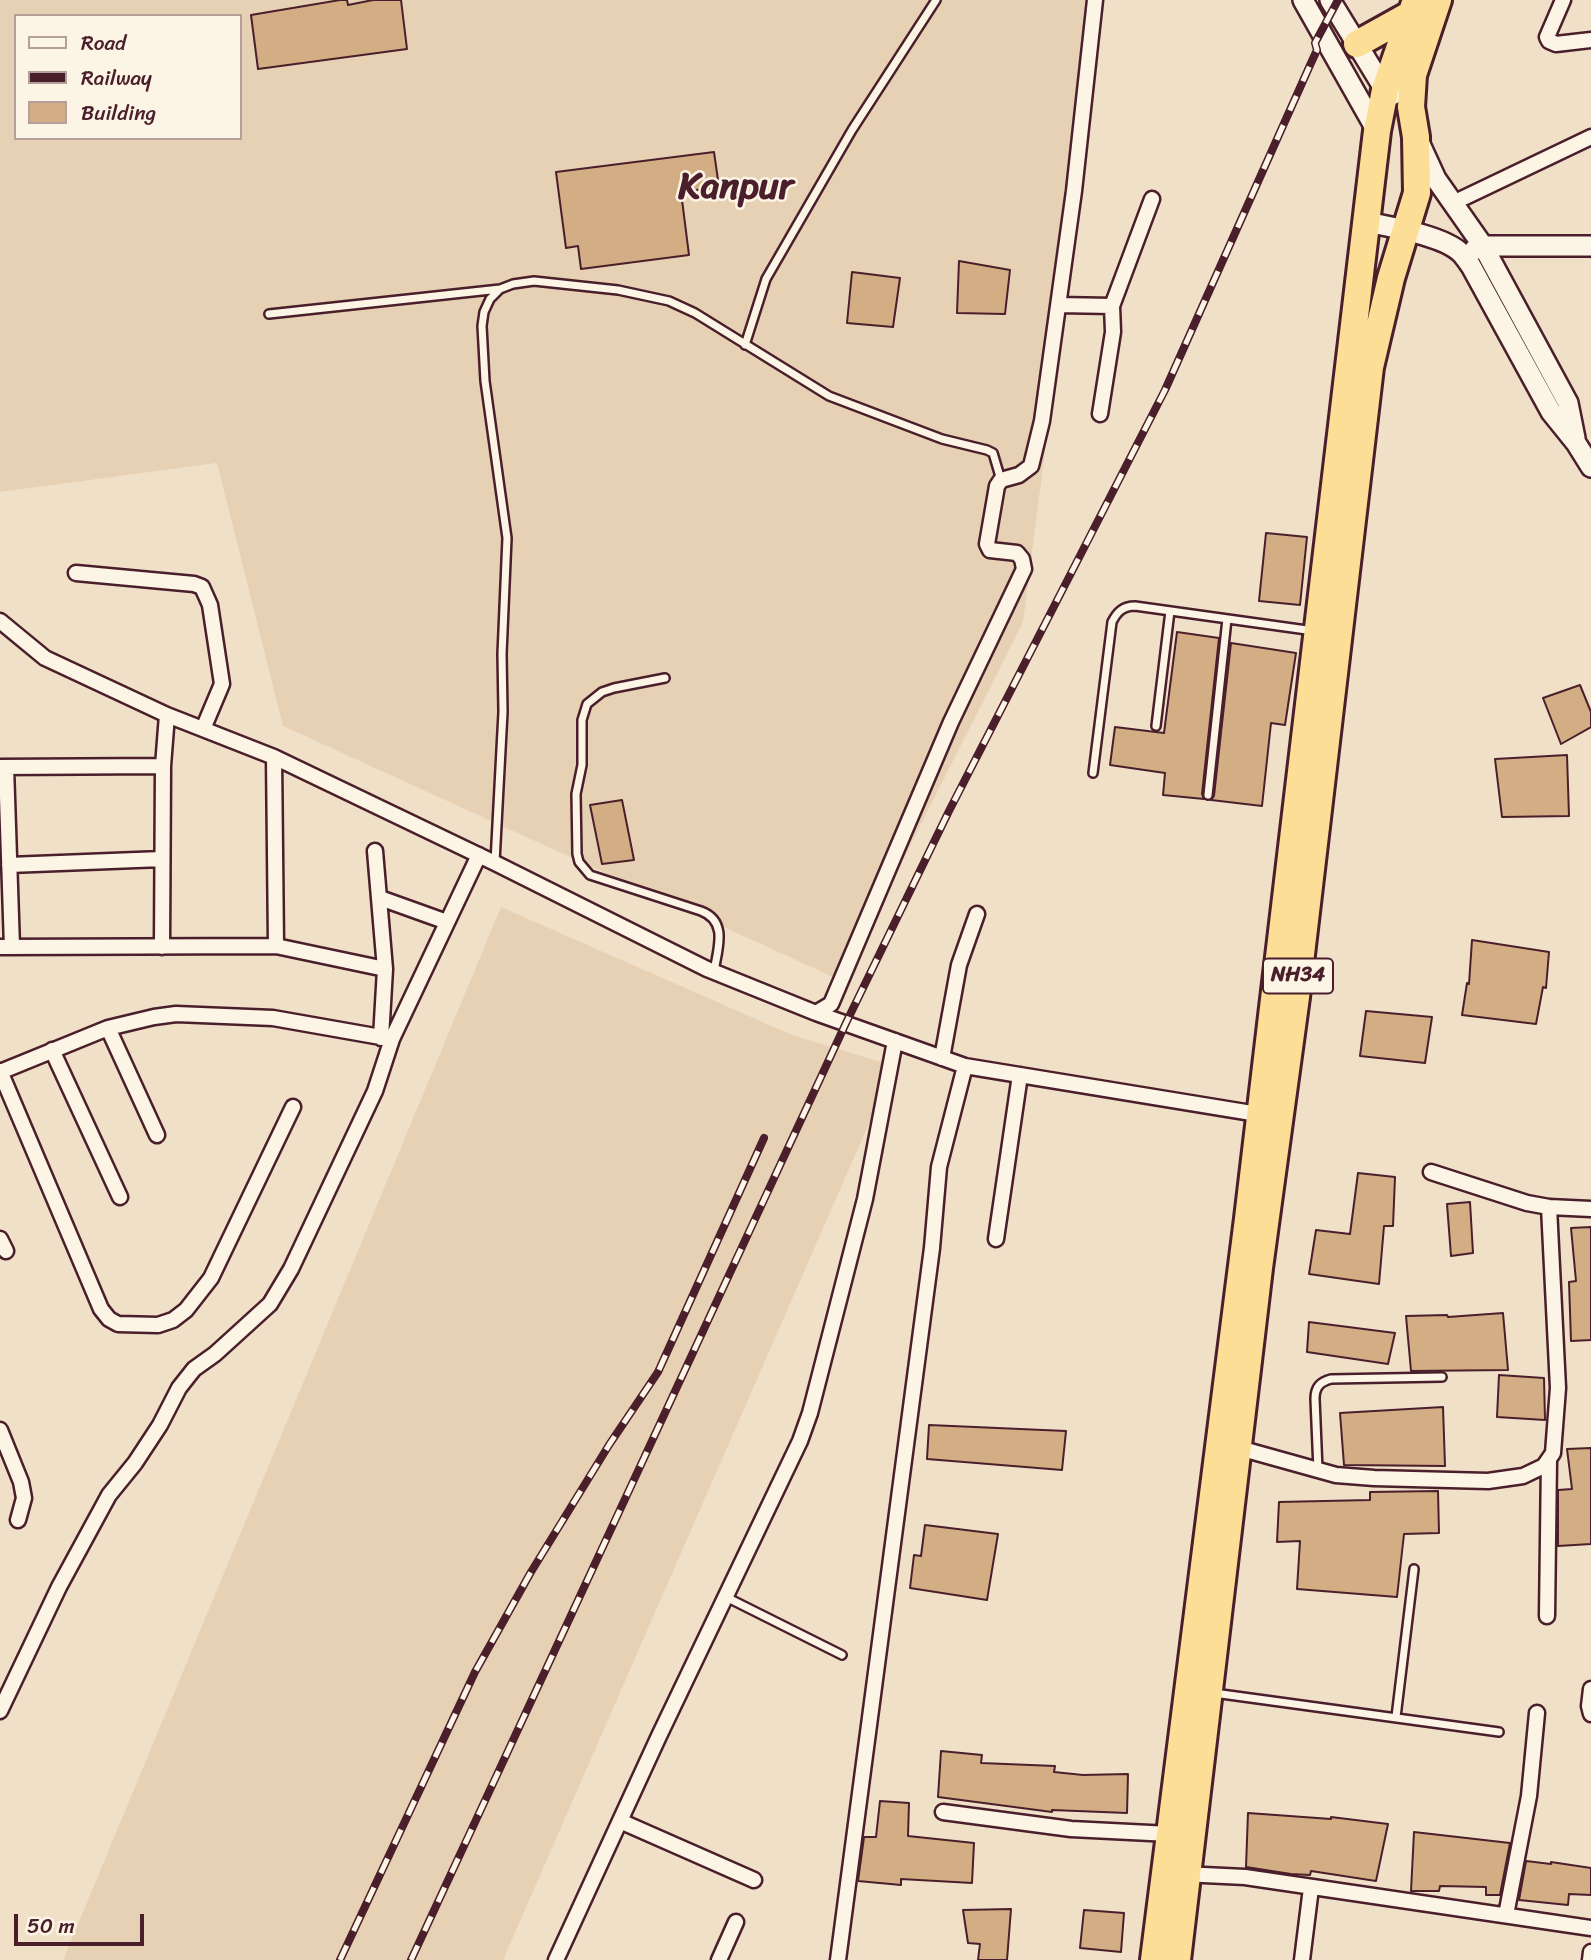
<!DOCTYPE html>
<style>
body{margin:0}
#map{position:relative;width:1591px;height:1960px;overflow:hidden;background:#f0e0c8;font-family:Sriracha,sans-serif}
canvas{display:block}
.legend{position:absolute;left:14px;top:14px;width:228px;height:126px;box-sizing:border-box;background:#fcf5e5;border:2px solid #b59f9b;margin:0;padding:9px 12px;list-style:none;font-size:21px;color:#4a1f2b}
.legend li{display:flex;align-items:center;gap:14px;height:35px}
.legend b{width:35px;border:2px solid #b59f9b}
.scale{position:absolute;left:14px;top:1914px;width:130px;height:32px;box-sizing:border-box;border:4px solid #4a1f2b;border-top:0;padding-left:9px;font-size:21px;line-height:24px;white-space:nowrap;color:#4a1f2b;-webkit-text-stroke:5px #fcf5e5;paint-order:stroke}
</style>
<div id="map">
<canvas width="1591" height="1960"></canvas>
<ul class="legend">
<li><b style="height:9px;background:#fcf5e5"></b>Road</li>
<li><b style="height:9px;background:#4a1f2b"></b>Railway</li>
<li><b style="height:19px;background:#d3ae85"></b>Building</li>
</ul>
<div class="scale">50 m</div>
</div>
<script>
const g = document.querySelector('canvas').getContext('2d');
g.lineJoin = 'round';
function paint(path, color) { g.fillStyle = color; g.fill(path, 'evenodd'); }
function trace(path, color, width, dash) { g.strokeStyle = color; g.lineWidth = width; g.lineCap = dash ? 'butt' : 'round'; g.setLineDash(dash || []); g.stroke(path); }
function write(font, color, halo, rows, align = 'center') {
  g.font = font + ' Sriracha,sans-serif'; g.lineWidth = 5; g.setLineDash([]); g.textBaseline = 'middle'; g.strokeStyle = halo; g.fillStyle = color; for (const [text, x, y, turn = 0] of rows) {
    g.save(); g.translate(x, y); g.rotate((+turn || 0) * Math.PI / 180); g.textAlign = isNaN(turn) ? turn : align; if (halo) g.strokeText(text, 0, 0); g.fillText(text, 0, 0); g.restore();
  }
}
paint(new Path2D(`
 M 0,0 L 1103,0 L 1023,622 L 842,981 L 283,726 L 217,463 L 0,492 ZM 16,16 L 240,16 L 240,138 L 16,138 Z
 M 501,907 L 792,1035 L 894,1066 L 503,1960 L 63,1960 Z`), '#e7d1b4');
const building = new Path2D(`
 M 340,0 L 347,0 L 348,5 L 373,0 L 401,0 L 407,49 L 258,69 L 251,15 Z
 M 714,152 L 719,187 L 681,192 L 689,255 L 581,269 L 578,246 L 566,248 L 556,172 Z
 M 959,261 L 1010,270 L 1005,314 L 957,313 Z
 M 852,272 L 900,278 L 893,327 L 847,323 Z
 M 1266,533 L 1307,537 L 1300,605 L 1259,601 Z
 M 1177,632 L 1219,638 L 1202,794 L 1204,799 L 1163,795 L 1165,773 L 1110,765 L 1115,727 L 1164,733 Z
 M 1231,643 L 1296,653 L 1285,725 L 1271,723 L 1262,806 L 1211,800 L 1214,796 Z
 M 1580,685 L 1591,712 L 1591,727 L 1561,744 L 1543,698 Z
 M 1567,755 L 1569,816 L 1502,817 L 1495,759 Z
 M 622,800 L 634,860 L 602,864 L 590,805 Z
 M 1472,940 L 1549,952 L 1546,988 L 1543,987 L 1536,1024 L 1462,1015 L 1467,983 L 1469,984 Z
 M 1366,1011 L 1432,1017 L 1425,1063 L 1360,1056 Z
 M 1358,1173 L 1395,1177 L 1393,1226 L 1384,1226 L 1379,1284 L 1309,1274 L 1316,1230 L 1350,1234 Z
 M 1470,1202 L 1473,1253 L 1451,1256 L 1447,1204 Z
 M 1591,1227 L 1591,1340 L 1571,1341 L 1569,1282 L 1576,1281 L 1571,1228 Z
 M 1503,1313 L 1508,1370 L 1411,1371 L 1406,1316 L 1447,1315 L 1448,1317 Z
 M 1309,1322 L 1395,1333 L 1388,1364 L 1307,1352 Z
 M 1499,1375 L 1544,1378 L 1545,1420 L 1497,1417 Z
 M 1443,1407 L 1445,1466 L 1344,1465 L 1340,1413 Z
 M 929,1425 L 1066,1431 L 1062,1470 L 927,1459 Z
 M 1591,1448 L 1591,1544 L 1558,1546 L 1558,1490 L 1572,1489 L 1567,1449 Z
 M 1438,1491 L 1439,1533 L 1404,1534 L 1397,1597 L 1297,1589 L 1300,1541 L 1277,1542 L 1279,1502 L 1370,1500 L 1370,1492 Z
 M 925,1525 L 998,1534 L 987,1600 L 910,1588 L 914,1555 L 921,1556 Z
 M 941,1751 L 982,1755 L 981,1763 L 1055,1766 L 1054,1772 L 1083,1775 L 1128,1774 L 1127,1813 L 1052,1810 L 1052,1812 L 938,1797 Z
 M 880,1801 L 909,1803 L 908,1836 L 974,1843 L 972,1883 L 901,1879 L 901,1885 L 858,1881 L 864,1837 L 876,1837 Z
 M 1248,1813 L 1331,1819 L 1331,1817 L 1388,1824 L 1376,1881 L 1311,1871 L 1310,1875 L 1291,1874 L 1246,1867 Z
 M 1414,1832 L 1510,1843 L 1500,1895 L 1486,1895 L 1486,1887 L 1440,1886 L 1439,1891 L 1411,1891 Z
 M 1526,1861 L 1551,1864 L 1551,1862 L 1591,1868 L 1591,1895 L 1569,1894 L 1568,1905 L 1519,1900 Z
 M 1011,1909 L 1007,1960 L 978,1960 L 980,1944 L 968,1943 L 963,1910 Z
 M 1084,1910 L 1124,1913 L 1121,1952 L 1080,1948 Z`);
paint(building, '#d3ae85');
trace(building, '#4a1f2b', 2);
const lane = new Path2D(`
 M 269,314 L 500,289
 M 745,345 L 766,279 L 852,130 L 936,0
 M 665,678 L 614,688 L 602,692 L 587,704 L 582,720 L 582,765 L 576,794 L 577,854 L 579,862 L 590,875 L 701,911 C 728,921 718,948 714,971
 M 1156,726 L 1170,611
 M 1093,773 L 1112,622 C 1117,612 1123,606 1135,606 L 1314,631
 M 1208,795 L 1227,619
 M 495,862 L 503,712 L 502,654 L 507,538 L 485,381 L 482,326 L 484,312 L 490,299 L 500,289 L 513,284 L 534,281 L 618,290 L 669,301 L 695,313 L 829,396 L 942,439 L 987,450 L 993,453 L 1001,480
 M 1318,1470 L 1315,1399 C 1315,1387 1320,1382 1331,1379 L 1442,1377
 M 726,1597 L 842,1655
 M 1214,1693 L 1499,1732
 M 1396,1717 L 1414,1569`);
const street = new Path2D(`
 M 1563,0 L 1547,37 L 1549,41 L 1556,44 L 1591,40
 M 1453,203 L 1591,137
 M 1059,305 L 1112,306 L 1113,332 L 1100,414
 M 1112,306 L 1152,199
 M 76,573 L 194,584 L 202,587 L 210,605 L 222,684 L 203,729
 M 0,621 L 45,658 L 167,715 L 274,757 L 495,863 L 707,969 L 816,1013 L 965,1066 L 1264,1115
 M 274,757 L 276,946
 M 0,767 L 163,766
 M 6,767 L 12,947
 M 375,851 L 385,969 L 381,1038
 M 9,865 L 162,859
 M 380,898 L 447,922
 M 0,947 L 276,946 L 385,969
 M 162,947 L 163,766 L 167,715
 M 816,1013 L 831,1004 L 951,722 L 1024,569 L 1022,559 L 1017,553 L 990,550 L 987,544 L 997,486 L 1001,480 L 1019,475 L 1031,466 L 1042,421 L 1074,191 L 1095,0
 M 108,1028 L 157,1135
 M 52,1050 L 120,1197
 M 942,1058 L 959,965 L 977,914
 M 0,1071 L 101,1309 L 109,1319 L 118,1324 L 158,1325 L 173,1320 L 186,1310 L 211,1278 L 293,1107
 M 0,1072 L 108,1028 L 154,1017 L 176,1014 L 273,1018 L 392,1039 L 479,855
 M 1431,1172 L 1527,1203 L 1549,1207 L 1591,1209
 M 0,1239 L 6,1251
 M 996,1239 L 1020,1075
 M 0,1430 L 21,1482 L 24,1498 L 18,1520
 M 1239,1448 L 1336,1475 L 1374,1478 L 1488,1481 L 1523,1476 L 1544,1466 L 1553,1453 L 1558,1388 L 1549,1207
 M 1547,1616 L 1549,1460
 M 1591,1689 L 1589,1706 L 1591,1714
 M 0,1711 L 59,1587 L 109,1495 L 135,1463 L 160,1425 L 179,1388 L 194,1369 L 215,1354 L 270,1304 L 291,1269 L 375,1091 L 392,1039
 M 943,1812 L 1071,1829 L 1170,1834
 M 620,1821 L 754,1880
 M 1183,1874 L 1245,1877 L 1591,1928
 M 1506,1915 L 1529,1796 L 1537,1713
 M 556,1960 L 659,1736 L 800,1441 L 810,1413 L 865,1199 L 895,1041
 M 719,1960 L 736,1922
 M 838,1960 L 932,1248 L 939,1167 L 965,1066
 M 1302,1960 L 1311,1888
 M 1590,1960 L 1591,1952`);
const secondary = new Path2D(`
 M 1303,0 L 1377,131
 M 1330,0 L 1385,90 L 1392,95
 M 1419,142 L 1436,179 L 1483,246 L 1568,403 L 1575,438
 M 1367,222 C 1391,227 1444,236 1461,253 C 1465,257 1468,262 1471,266 L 1551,412 L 1576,443 L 1591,467
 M 1474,250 L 1483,246 L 1591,246`);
const highway = new Path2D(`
 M 1357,44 L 1411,14
 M 1154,1960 C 1233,1351 1308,741 1377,131 L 1385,90 L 1416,0
 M 1177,1960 L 1259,1268 L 1296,997 L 1370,367 L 1391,278 L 1417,193 L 1416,137 L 1411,107 L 1413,75 L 1438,0`);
trace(lane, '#4a1f2b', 12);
trace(street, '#4a1f2b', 19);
trace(secondary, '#4a1f2b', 24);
trace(highway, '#4a1f2b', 32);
trace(lane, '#fcf5e5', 7);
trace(street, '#fcf5e5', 14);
trace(secondary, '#fcf5e5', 19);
trace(highway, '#fdde96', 26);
const rail = new Path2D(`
 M 340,1960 L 475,1672 L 531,1572 L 609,1445 L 658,1372 L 764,1138
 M 411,1960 L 846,1023 L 949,811 L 1165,390 L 1311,63 L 1317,50 L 1315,43 L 1338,0`);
trace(rail, '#4a1f2b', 8);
trace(rail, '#fcf5e5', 5, [16]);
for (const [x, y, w] of [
 [1298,976,70]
]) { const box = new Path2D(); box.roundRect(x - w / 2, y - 17.5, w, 35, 5); g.fillStyle = '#fcf5e5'; g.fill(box); trace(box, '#4a1f2b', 2); }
write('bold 21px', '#4a1f2b', null, [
 ["NH34",1298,976]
]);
write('bold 37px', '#4a1f2b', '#fcf5e5', [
 ["Kanpur",736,189]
]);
</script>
